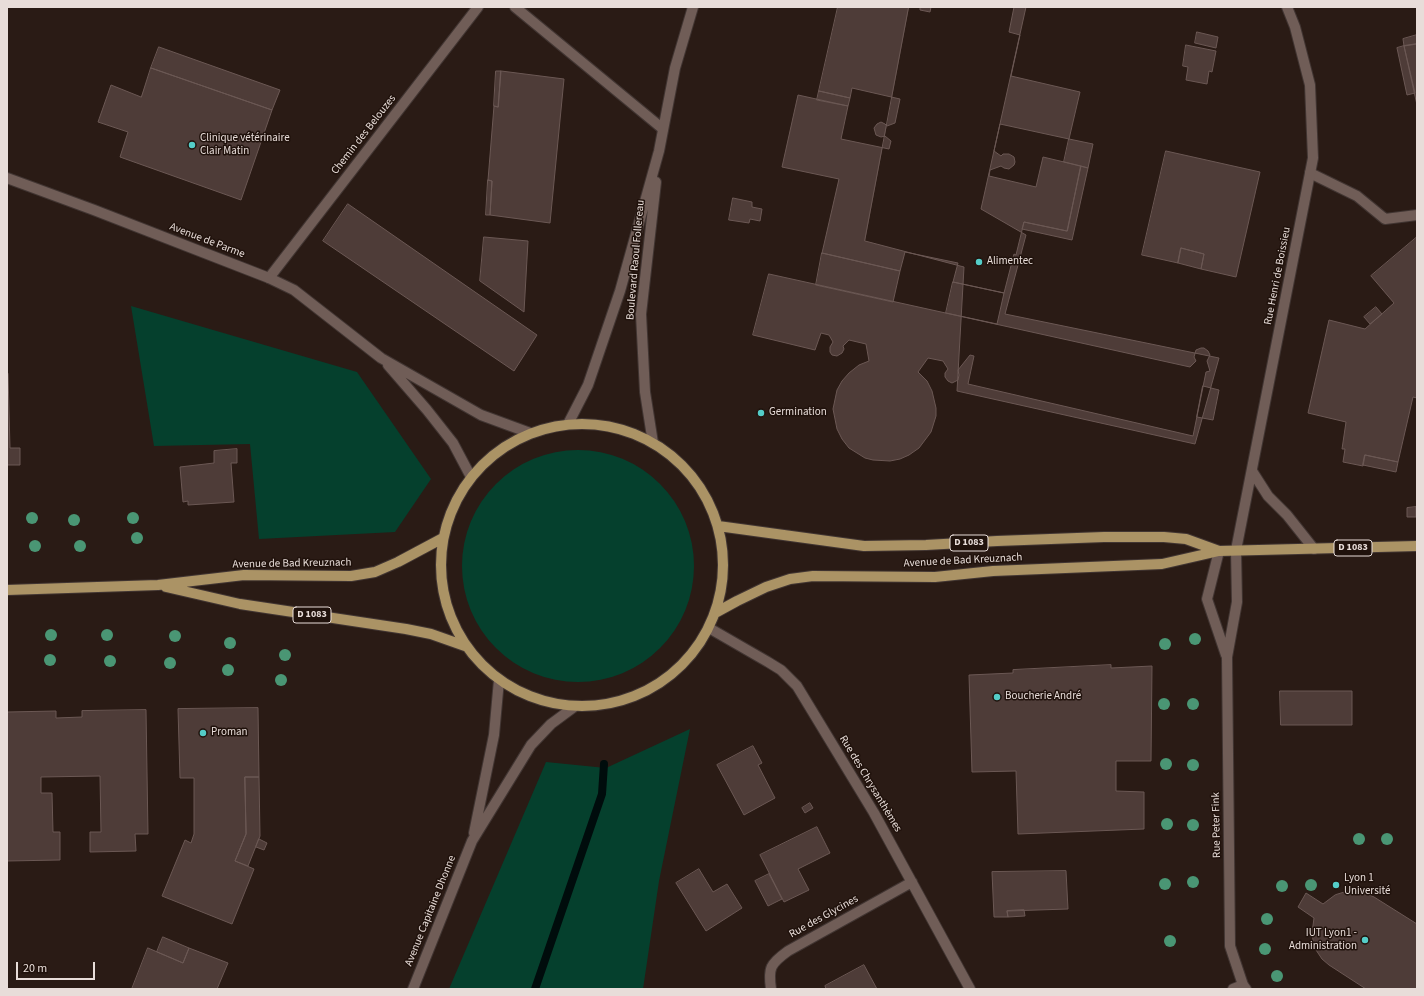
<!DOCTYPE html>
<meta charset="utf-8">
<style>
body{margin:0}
#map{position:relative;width:1424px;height:996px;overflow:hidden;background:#2a1b15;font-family:"Source Sans 3",sans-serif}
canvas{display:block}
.frame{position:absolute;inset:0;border:8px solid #e8ddd9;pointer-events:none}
.scale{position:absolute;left:16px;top:962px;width:79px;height:18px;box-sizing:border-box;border:2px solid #e8ddd9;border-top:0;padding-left:5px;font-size:12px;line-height:14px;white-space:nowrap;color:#e8ddd9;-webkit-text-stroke:3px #20120c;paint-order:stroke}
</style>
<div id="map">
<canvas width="1424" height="996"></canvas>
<div class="frame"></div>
<div class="scale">20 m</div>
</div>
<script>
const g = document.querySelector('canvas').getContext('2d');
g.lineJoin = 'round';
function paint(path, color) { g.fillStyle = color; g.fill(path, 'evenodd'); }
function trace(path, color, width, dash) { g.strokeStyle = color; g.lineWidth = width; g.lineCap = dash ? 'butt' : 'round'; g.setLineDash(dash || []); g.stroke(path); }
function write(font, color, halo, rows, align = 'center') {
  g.font = font + ' "Source Sans 3",sans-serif'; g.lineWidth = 3; g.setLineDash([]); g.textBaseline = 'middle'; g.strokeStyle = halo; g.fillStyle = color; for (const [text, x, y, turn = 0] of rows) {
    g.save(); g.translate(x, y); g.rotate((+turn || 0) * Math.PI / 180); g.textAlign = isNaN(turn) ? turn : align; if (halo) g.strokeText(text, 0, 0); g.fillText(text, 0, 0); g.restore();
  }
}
paint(new Path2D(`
 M 131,306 L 357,372 L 431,479 L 395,532 L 259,539 L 250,444 L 154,446 Z
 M462 566a116 116 0 1 1 232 0a116 116 0 1 1-232 0Z
 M 690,729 L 659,881 L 643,989 L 449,989 L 546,762 L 606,768 Z`), '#05402d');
trace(new Path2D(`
 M 535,989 L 602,794 L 604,764`), '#000c0c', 8);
const building = new Path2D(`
 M 838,7 L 920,7 L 920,10 L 930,12 L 931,7 L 1014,7 L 1009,32 L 1020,35 L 1011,76 L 1080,92 L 1069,139 L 1000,124 L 994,151 L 1001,156 L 1003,154 L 1009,154 L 1014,157 L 1015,162 L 1014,165 L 1009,169 L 1004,168 L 1001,166 L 990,170 L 989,176 L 1036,187 L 1043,157 L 1081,166 L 1067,231 L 1024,222 L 1016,255 L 1014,254 L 1004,293 L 953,282 L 958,263 L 905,252 L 900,271 L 822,253 L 839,179 L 782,167 L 798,95 L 848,106 L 841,139 L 889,149 L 891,141 L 885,136 L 881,137 L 876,135 L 874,128 L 877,124 L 881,122 L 885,124 L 887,126 L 895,123 L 900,99 L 852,88 L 850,98 L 819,91 Z
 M 909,7 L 1026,7 L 981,209 L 1026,235 L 1005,314 L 1219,358 L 1195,444 L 957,391 L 964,267 L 865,241 Z
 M 1197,32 L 1218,37 L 1216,48 L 1195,43 Z
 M 1417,35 L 1417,44 L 1404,46 L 1403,39 Z
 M 1417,44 L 1417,105 L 1404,46 Z
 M 1186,45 L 1216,51 L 1212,72 L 1209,71 L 1207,84 L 1186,80 L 1188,67 L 1183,66 Z
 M 1404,46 L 1415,93 L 1407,95 L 1397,48 Z
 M 159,47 L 280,90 L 272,110 L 151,68 Z
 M 151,68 L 272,110 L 241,200 L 120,157 L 128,132 L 98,122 L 111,85 L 141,97 Z
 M 496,71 L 501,71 L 498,107 L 494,106 Z
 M 501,71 L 564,79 L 550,223 L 490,215 L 492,181 L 488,180 L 494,106 L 498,107 Z
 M 819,91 L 850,98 L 848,106 L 817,100 Z
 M 1069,139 L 1093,144 L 1088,168 L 1064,162 Z
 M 1166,151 L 1260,172 L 1236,277 L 1201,269 L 1204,254 L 1181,248 L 1178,263 L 1142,255 Z
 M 1081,166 L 1088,168 L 1072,240 L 1022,229 L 1024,222 L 1067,231 Z
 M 488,180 L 492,181 L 490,215 L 486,215 Z
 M 733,198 L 752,202 L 752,207 L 762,209 L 760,221 L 750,219 L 749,223 L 729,220 Z
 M 348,204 L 537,335 L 514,371 L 323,241 Z
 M 484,237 L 528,241 L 524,312 L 480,281 Z
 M 1417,237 L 1417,398 L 1413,397 L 1398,462 L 1365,455 L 1363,466 L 1343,462 L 1345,449 L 1342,449 L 1346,422 L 1308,413 L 1329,320 L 1365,329 L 1394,303 L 1371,276 Z
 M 1181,248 L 1204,254 L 1201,269 L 1178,263 Z
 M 822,253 L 900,271 L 893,302 L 816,285 Z
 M 769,274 L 1190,367 L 1196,361 L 1194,357 L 1196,350 L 1201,348 L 1204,348 L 1208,351 L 1210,355 L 1207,361 L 1210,371 L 1206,372 L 1193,436 L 968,384 L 974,356 L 970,355 L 958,370 L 959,375 L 958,380 L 952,383 L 948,381 L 945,377 L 945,373 L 948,369 L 943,361 L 928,358 L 918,372 L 927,381 L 932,391 L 936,408 L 936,416 L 931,432 L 919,448 L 909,455 L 900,459 L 890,461 L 873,460 L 865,458 L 849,448 L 842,439 L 837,429 L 833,409 L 837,390 L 842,381 L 849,373 L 859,365 L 869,361 L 866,344 L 849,340 L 843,346 L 844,349 L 842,353 L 837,356 L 832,355 L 830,352 L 830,347 L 833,342 L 829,335 L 821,333 L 815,350 L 753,335 Z
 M 953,282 L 1004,293 L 997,324 L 946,313 Z
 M 1376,307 L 1382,314 L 1370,324 L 1364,317 Z
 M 8,374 L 10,448 L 20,448 L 20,465 L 7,465 L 7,375 Z
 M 1203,386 L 1219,390 L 1213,420 L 1197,417 Z
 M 237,449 L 237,463 L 231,463 L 234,502 L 188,505 L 188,501 L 183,502 L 180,467 L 214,463 L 214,451 Z
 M 1365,455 L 1398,462 L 1396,472 L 1363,465 Z
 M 1416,507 L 1416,517 L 1407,517 L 1407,508 Z
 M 1111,665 L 1111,668 L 1152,666 L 1151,761 L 1116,761 L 1116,791 L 1144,792 L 1144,829 L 1018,834 L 1016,771 L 972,772 L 969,675 L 1013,673 L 1013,670 Z
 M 1280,691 L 1352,691 L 1352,725 L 1281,725 Z
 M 258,708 L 259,777 L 245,777 L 246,834 L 235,861 L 254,869 L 232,924 L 162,896 L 185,840 L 191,843 L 194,834 L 194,778 L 180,778 L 178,709 Z
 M 146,710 L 148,834 L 135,834 L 136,851 L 90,852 L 90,832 L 101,832 L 100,776 L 41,777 L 41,793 L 52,793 L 53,832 L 60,832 L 60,860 L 7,861 L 7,712 L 56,711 L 56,718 L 82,717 L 82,711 Z
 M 753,746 L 762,763 L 758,765 L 775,798 L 744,815 L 717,765 Z
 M 245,777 L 259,777 L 260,836 L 248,866 L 235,861 L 246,834 Z
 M 810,803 L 813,808 L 805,813 L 802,808 Z
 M 817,827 L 830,853 L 798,869 L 809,890 L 784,902 L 760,855 Z
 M 259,839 L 267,843 L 264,850 L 256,847 Z
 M 699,869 L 713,892 L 727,884 L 742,908 L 706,931 L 676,883 Z
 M 1066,871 L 1068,909 L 1007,911 L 1008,917 L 994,917 L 992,872 Z
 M 769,874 L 782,899 L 768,906 L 755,881 Z
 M 1348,891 L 1361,891 L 1374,897 L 1417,924 L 1417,989 L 1366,989 L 1329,965 L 1322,959 L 1314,947 L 1312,933 L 1314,918 L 1298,907 L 1306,893 L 1323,904 L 1335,895 Z
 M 1024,910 L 1025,916 L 1008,917 L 1007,911 Z
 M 163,937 L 189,948 L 183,963 L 157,952 Z
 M 148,948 L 183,963 L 189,948 L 228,963 L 217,989 L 132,989 Z
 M 864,965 L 877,989 L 826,989 L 825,986 Z`);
paint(building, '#4e3c38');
trace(building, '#6b5854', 1);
const service = new Path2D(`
 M 515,7 L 663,129
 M 1310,173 L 1357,196 L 1385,219 L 1417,215
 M 269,278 L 478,7
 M 1233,989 L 1243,985`);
const minor = new Path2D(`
 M 7,178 L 94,210 L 269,278 L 294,290 L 381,358 L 481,415 L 530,433
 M 388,365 L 427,410 L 453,443 L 471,477
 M 568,424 L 588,385 L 620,291 L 659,151 L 675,68 L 693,7
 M 653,443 L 645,392 L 641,314 L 656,182
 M 1252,471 L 1268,496 L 1287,515 L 1314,549
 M 1219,551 L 1207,599 L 1226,655
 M 709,628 L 768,662 L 781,670 L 797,686 L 874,813 L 970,989
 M 474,833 L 494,735 L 499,680
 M 413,989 L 472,841 L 531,745 L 551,724 L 574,707
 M 771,989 C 768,968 770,964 788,951 L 912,882
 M 1246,989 L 1243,985 L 1230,946 L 1227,657 L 1237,602 L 1236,550 L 1313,158 L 1310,85 L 1295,27 L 1287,7`);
const primary = new Path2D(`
 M441 565a141 141 0 1 1 282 0a141 141 0 1 1-282 0Z
 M 718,526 L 864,546 L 926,545 L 997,541 L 1104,537 L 1164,537 L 1186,539 L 1219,551
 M 166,587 L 240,604 L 406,629 L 431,634 L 465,646
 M 7,590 L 158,585 L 244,575 L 351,576 L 375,572 L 398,562 L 443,538
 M 715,613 L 737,601 L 766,587 L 790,579 L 813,576 L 935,577 L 993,571 L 1162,564 L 1219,551 L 1417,546`);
trace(service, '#413532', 12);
trace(minor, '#413532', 12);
trace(primary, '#413532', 12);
trace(service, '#705d57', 10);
trace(minor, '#705d57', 10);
trace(primary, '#ab9365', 10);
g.fillStyle = '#4a9674';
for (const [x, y] of [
 [32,518],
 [133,518],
 [74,520],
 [137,538],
 [35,546],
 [80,546],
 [51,635],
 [107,635],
 [175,636],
 [1195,639],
 [230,643],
 [1165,644],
 [285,655],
 [50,660],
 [110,661],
 [170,663],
 [228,670],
 [281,680],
 [1164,704],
 [1193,704],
 [1166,764],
 [1193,765],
 [1167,824],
 [1193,825],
 [1359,839],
 [1387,839],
 [1193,882],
 [1165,884],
 [1311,885],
 [1282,886],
 [1267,919],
 [1170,941],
 [1265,949],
 [1277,976]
]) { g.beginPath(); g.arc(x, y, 6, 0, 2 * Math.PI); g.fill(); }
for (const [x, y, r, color] of [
 [192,145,4,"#54cdc8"],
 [979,262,4,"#54cdc8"],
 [761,413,4,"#54cdc8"],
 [997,697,4,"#54cdc8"],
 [203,733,4,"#54cdc8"],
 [1336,885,4,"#54cdc8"],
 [1365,940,4,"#54cdc8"]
]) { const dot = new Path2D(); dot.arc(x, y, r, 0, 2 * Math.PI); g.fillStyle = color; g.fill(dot); trace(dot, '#20120c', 1.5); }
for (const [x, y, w] of [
 [969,543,38],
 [1353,548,38],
 [312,615,38]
]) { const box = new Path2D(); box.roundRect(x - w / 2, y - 8, w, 16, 3); g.fillStyle = '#20120c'; g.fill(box); trace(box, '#e8ddd9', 1); }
write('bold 10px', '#e8ddd9', null, [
 ["D 1083",969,543],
 ["D 1083",1353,548],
 ["D 1083",312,615]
]);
write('11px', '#e8ddd9', '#20120c', [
 ["Chemin des Belouzes",364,135,-52],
 ["Avenue de Parme",207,241,21],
 ["Boulevard Raoul Follereau",636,260,-85],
 ["Rue Henri de Boissieu",1278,276,-79],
 ["Avenue de Bad Kreuznach",963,561,-3],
 ["Avenue de Bad Kreuznach",292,564,-1],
 ["Rue des Chrysanthèmes",870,784,59],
 ["Rue Peter Fink",1217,825,-91],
 ["Avenue Capitaine Dhonne",431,911,-68],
 ["Rue des Glycines",824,917,-29]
]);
write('11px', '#e8ddd9', '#20120c', [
 ["Clinique vétérinaire",200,139],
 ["Clair Matin",200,152],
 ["Alimentec",987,262],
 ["Germination",769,413],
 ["Boucherie André",1005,697],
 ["Proman",211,733],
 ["Lyon 1",1344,879],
 ["Université",1344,892],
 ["IUT Lyon1 -",1357,934,"right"],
 ["Administration",1357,947,"right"]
], 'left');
</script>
